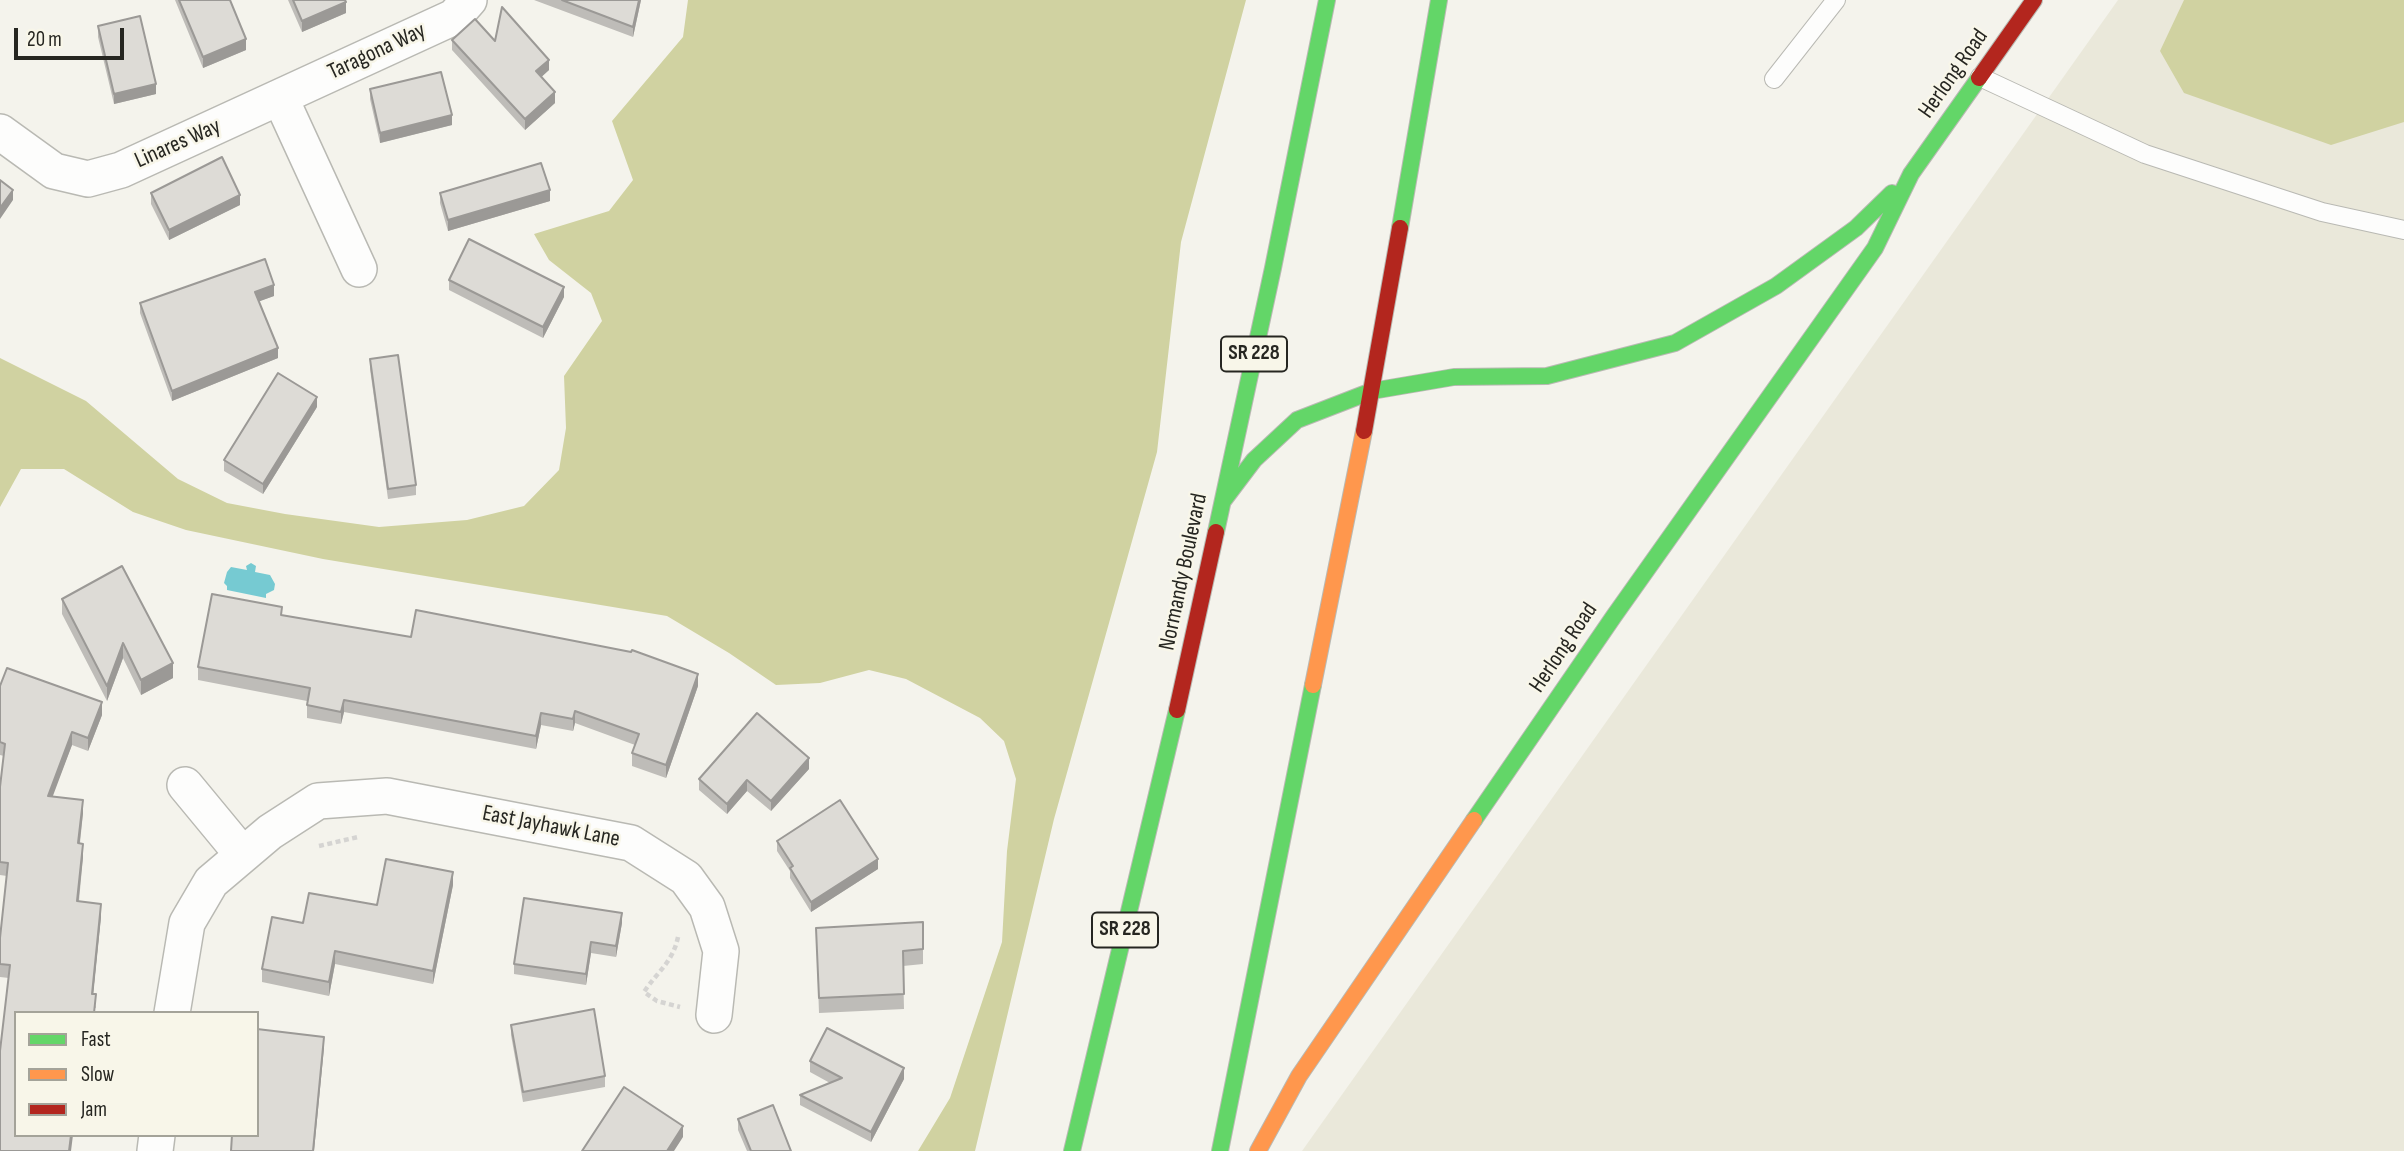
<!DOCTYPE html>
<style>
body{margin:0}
#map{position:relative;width:2404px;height:1151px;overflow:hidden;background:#f4f3ec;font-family:"Sofia Sans Condensed",sans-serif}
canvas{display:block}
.legend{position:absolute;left:14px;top:1011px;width:245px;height:126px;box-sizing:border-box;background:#f8f6e9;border:2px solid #a4a399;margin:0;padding:9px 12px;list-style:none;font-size:21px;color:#262621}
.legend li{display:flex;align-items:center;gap:14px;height:35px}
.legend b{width:35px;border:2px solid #a4a399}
.scale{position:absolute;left:14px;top:28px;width:110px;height:32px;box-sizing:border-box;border:4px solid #262621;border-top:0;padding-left:9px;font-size:21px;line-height:24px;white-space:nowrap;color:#262621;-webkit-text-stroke:5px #f8f6e9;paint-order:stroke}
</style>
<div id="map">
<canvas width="2404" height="1151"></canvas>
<ul class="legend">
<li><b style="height:9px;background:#63d668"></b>Fast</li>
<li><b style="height:9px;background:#ff974d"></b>Slow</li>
<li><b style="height:9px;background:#b3261e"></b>Jam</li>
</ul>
<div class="scale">20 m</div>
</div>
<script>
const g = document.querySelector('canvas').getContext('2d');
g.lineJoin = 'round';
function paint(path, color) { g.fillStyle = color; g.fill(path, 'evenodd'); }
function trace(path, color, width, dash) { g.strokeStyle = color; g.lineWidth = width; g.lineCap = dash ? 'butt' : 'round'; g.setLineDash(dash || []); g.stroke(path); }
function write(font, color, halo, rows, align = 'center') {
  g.font = font + ' "Sofia Sans Condensed",sans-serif'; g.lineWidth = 5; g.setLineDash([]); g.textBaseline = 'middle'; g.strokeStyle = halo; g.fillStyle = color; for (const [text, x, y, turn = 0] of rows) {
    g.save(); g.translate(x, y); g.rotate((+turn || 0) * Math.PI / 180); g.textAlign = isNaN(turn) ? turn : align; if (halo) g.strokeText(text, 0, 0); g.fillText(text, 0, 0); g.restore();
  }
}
paint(new Path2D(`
 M 2118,0 L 2404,0 L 2404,1151 L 1302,1151 Z`), '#eae8da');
paint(new Path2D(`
 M 688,0 L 1246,0 L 1181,242 L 1157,452 L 1054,819 L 975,1151 L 918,1151 L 950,1098 L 1002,942 L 1007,851 L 1016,779 L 1004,741 L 980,718 L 906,679 L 869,670 L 820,683 L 776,685 L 729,653 L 667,616 L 323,559 L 186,530 L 133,512 L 64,469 L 21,469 L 0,507 L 0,358 L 86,401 L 178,479 L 227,503 L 285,514 L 379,527 L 467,520 L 524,506 L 559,470 L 566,428 L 564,376 L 602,321 L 591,293 L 549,260 L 534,234 L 609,211 L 633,180 L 612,121 L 683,37 Z
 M 2184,0 L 2404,0 L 2404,122 L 2331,145 L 2184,93 L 2160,51 Z`), '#d0d2a1');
paint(new Path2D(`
 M 251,563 L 256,566 L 255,572 L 270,575 L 275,584 L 274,590 L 266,594 L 266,598 L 227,590 L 227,586 L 224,583 L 227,572 L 231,567 L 247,570 L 246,566 Z`), '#76cad2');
const lane = new Path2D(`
 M 1980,77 L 2145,154 L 2322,212 L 2404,230
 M 1774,79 L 1836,0`);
const street = new Path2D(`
 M 280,97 L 359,269
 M 0,132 L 54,171 L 88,179 L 121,170 L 454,17 L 469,0
 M 185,785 L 242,854
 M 172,1013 L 187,923 L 211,882 L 270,832 L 318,801 L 387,796 L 631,843 L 686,878 L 707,907 L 721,951 L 714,1015
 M 155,1151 L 157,1135`);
const fast = new Path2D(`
 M 1400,228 L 1439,0
 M 1223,501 L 1254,460 L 1297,420 L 1372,391 L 1454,377 L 1547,376 L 1675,343 L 1776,286 L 1856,228 L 1892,193
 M 1216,532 L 1273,268 L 1327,0
 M 1474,820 L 1614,616 L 1875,248 L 1911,174 L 1979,78
 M 1072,1151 L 1177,710
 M 1220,1151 L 1313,685`);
const slow = new Path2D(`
 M 1313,685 L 1364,431
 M 1258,1151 L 1299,1076 L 1474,820`);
const jam = new Path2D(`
 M 1979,78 L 2034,0
 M 1364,431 L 1400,228
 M 1177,710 L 1216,532`);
trace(lane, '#b9b9b3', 20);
trace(street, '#b9b9b3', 38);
trace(fast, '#b9b9b3', 18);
trace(slow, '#b9b9b3', 18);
trace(jam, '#b9b9b3', 18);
trace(new Path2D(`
 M 319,846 L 358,837
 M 678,937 C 673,962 657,972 644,992 L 657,1001 L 680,1007`), '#d5d4d2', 4.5, [5, 3.5]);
trace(lane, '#fdfdfc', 18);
trace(street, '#fdfdfc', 35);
trace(fast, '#63d668', 16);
trace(slow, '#ff974d', 16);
trace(jam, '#b3261e', 16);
paint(new Path2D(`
 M 175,0 L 230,0 L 246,50 L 203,68 Z
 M 288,0 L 345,0 L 346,13 L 302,32 Z
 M 534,0 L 641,0 L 633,37 Z
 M 98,26 L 156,94 L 114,104 L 98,37 Z
 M 452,40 L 495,41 L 549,70 L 541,77 L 555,103 L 525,130 L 452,50 Z
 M 370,89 L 452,125 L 380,143 L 370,99 Z
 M 151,193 L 240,205 L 169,240 L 151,204 Z
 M 440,193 L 550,201 L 448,231 L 440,203 Z
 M 449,280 L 564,297 L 543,338 L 449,290 Z
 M 274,296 L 259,301 L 278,358 L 172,401 L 140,313 L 140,303 Z
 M 370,359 L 416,485 L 416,495 L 388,499 L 370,369 Z
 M 317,407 L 263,494 L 224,471 L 224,460 Z
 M 62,599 L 173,678 L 141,695 L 123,658 L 107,701 L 62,614 Z
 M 282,615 L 698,686 L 666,778 L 632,766 L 632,753 L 635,745 L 575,723 L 573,731 L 541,725 L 536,749 L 344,712 L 341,724 L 307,718 L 307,701 L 198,680 L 198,667 Z
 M 0,686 L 102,715 L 88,751 L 72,745 L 52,796 L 83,813 L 80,843 L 83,857 L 79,901 L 101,917 L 93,994 L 96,1008 L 9,978 L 0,977 L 0,938 L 7,876 L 0,875 L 0,787 L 4,756 L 0,755 Z
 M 809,769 L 771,811 L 747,791 L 727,814 L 699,790 L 699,779 Z
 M 777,841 L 878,869 L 811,912 L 790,878 L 790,871 L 777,851 Z
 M 453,885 L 433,984 L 335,964 L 329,996 L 262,982 L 262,969 L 303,923 Z
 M 923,922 L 923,964 L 903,966 L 904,1009 L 819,1013 L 816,928 Z
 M 622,923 L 616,957 L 591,953 L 586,985 L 514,974 L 514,964 Z
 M 511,1025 L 605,1076 L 605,1087 L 523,1102 L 511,1035 Z
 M 810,1061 L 904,1079 L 871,1142 L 800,1105 L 800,1095 L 830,1083 L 810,1072 Z
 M 738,1119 L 791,1151 L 747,1151 L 738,1130 Z`), '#bebcb8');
paint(new Path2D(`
 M 639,0 L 641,0 L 633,37 L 633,27 Z
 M 346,2 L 346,13 L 302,32 L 302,21 Z
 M 246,39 L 246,50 L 203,68 L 203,57 Z
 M 549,60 L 549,70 L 536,82 L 536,71 Z
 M 156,84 L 156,94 L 114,104 L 114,94 Z
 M 555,92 L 555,103 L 525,130 L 525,119 Z
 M 452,115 L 452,125 L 380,143 L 380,133 Z
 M 13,190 L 13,200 L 0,219 L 0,208 Z
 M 550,190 L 550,201 L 448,231 L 448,220 Z
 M 240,195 L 240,205 L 169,240 L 169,230 Z
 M 274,285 L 274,296 L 255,303 L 255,292 Z
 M 564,287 L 564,297 L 543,338 L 543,327 Z
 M 278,348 L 278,358 L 172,401 L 172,391 Z
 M 317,397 L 317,407 L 263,494 L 263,484 Z
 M 123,643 L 123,658 L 107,701 L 107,686 Z
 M 173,663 L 173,678 L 141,695 L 141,680 Z
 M 698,674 L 698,686 L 666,778 L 666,765 Z
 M 344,700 L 344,712 L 341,724 L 341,712 Z
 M 102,702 L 102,715 L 88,751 L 88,738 Z
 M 575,711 L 575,723 L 573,731 L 573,719 Z
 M 541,713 L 541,725 L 536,749 L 536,736 Z
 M 72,732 L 72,745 L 48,809 L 48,796 Z
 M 809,758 L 809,769 L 771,811 L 771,801 Z
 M 747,780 L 747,791 L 727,814 L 727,804 Z
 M 83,800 L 83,813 L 78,857 L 78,843 Z
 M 83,844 L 83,857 L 77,915 L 77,901 Z
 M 878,859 L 878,869 L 811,912 L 811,902 Z
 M 453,872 L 453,885 L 433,984 L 433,971 Z
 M 101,904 L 101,917 L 92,1007 L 92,994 Z
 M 622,913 L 622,923 L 616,957 L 616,946 Z
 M 591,942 L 591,953 L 586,985 L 586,974 Z
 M 335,951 L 335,964 L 329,996 L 329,982 Z
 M 324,1037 L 324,1048 L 314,1151 L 313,1151 Z
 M 904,1068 L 904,1079 L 871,1142 L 871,1132 Z
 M 683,1126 L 683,1137 L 674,1151 L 667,1151 Z
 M 71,1135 L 73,1135 L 71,1151 L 69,1151 Z`), '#9b9996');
const building = new Path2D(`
 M 179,0 L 230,0 L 246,39 L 203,57 Z
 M 293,0 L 345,0 L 346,2 L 302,21 Z
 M 562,0 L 639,0 L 633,27 Z
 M 502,7 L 549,60 L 536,71 L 555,92 L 525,119 L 452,40 L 475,19 L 495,41 Z
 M 140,16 L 156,84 L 114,94 L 98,26 Z
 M 441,72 L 452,115 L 380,133 L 370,89 Z
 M 222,157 L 240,195 L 169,230 L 151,193 Z
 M 541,163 L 550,190 L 448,220 L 440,193 Z
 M 0,180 L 13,190 L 0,208 Z
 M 469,239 L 564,287 L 543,327 L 449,280 Z
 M 265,259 L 274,285 L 255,292 L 278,348 L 172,391 L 140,303 Z
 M 398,355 L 416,485 L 388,489 L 370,359 Z
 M 278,373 L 317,397 L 263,484 L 224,460 Z
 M 122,566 L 173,663 L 141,680 L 123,643 L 107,686 L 62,599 Z
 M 212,594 L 282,607 L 281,615 L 411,637 L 416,610 L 631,652 L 632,650 L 698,674 L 666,765 L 632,753 L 639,734 L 575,711 L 573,719 L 541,713 L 536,736 L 344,700 L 341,712 L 307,705 L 310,688 L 198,667 Z
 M 7,668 L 102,702 L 88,738 L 72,732 L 48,796 L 83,800 L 78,843 L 83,844 L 77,901 L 101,904 L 92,994 L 96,994 L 94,1013 L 16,1013 L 16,1135 L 71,1135 L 69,1151 L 0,1151 L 0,1051 L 10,965 L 0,964 L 0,938 L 8,863 L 0,862 L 0,787 L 5,744 L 0,742 L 0,686 Z
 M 757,713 L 809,758 L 771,801 L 747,780 L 727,804 L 699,779 Z
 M 840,800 L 878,859 L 811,902 L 790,868 L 793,866 L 777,841 Z
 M 386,859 L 453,872 L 433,971 L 335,951 L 329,982 L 262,969 L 272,917 L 303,923 L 309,893 L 377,905 Z
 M 524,898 L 622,913 L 616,946 L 591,942 L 586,974 L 514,964 Z
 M 923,922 L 923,949 L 903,951 L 904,994 L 819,998 L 816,928 Z
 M 594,1009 L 605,1076 L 523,1092 L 511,1025 Z
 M 827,1028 L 904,1068 L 871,1132 L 800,1095 L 842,1078 L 810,1061 Z
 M 257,1029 L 324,1037 L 313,1151 L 231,1151 L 232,1135 L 257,1135 Z
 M 624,1087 L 683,1126 L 667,1151 L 582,1151 Z
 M 773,1105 L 791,1151 L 751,1151 L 738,1119 Z`);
paint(building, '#dddbd6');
trace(building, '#9b9996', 2);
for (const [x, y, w] of [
 [1254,354,66],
 [1125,930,66]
]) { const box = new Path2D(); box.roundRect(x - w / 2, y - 17.5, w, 35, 5); g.fillStyle = '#f8f6e9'; g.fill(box); trace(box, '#262621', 2); }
write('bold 21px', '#262621', null, [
 ["SR 228",1254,354],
 ["SR 228",1125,930]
]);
write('23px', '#262621', '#f8f6e9', [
 ["Taragona Way",377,52,-25],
 ["Herlong Road",1954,74,-55],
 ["Linares Way",178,144,-24],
 ["Normandy Boulevard",1184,572,-78],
 ["Herlong Road",1564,648,-56],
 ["East Jayhawk Lane",551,827,11]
]);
</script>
